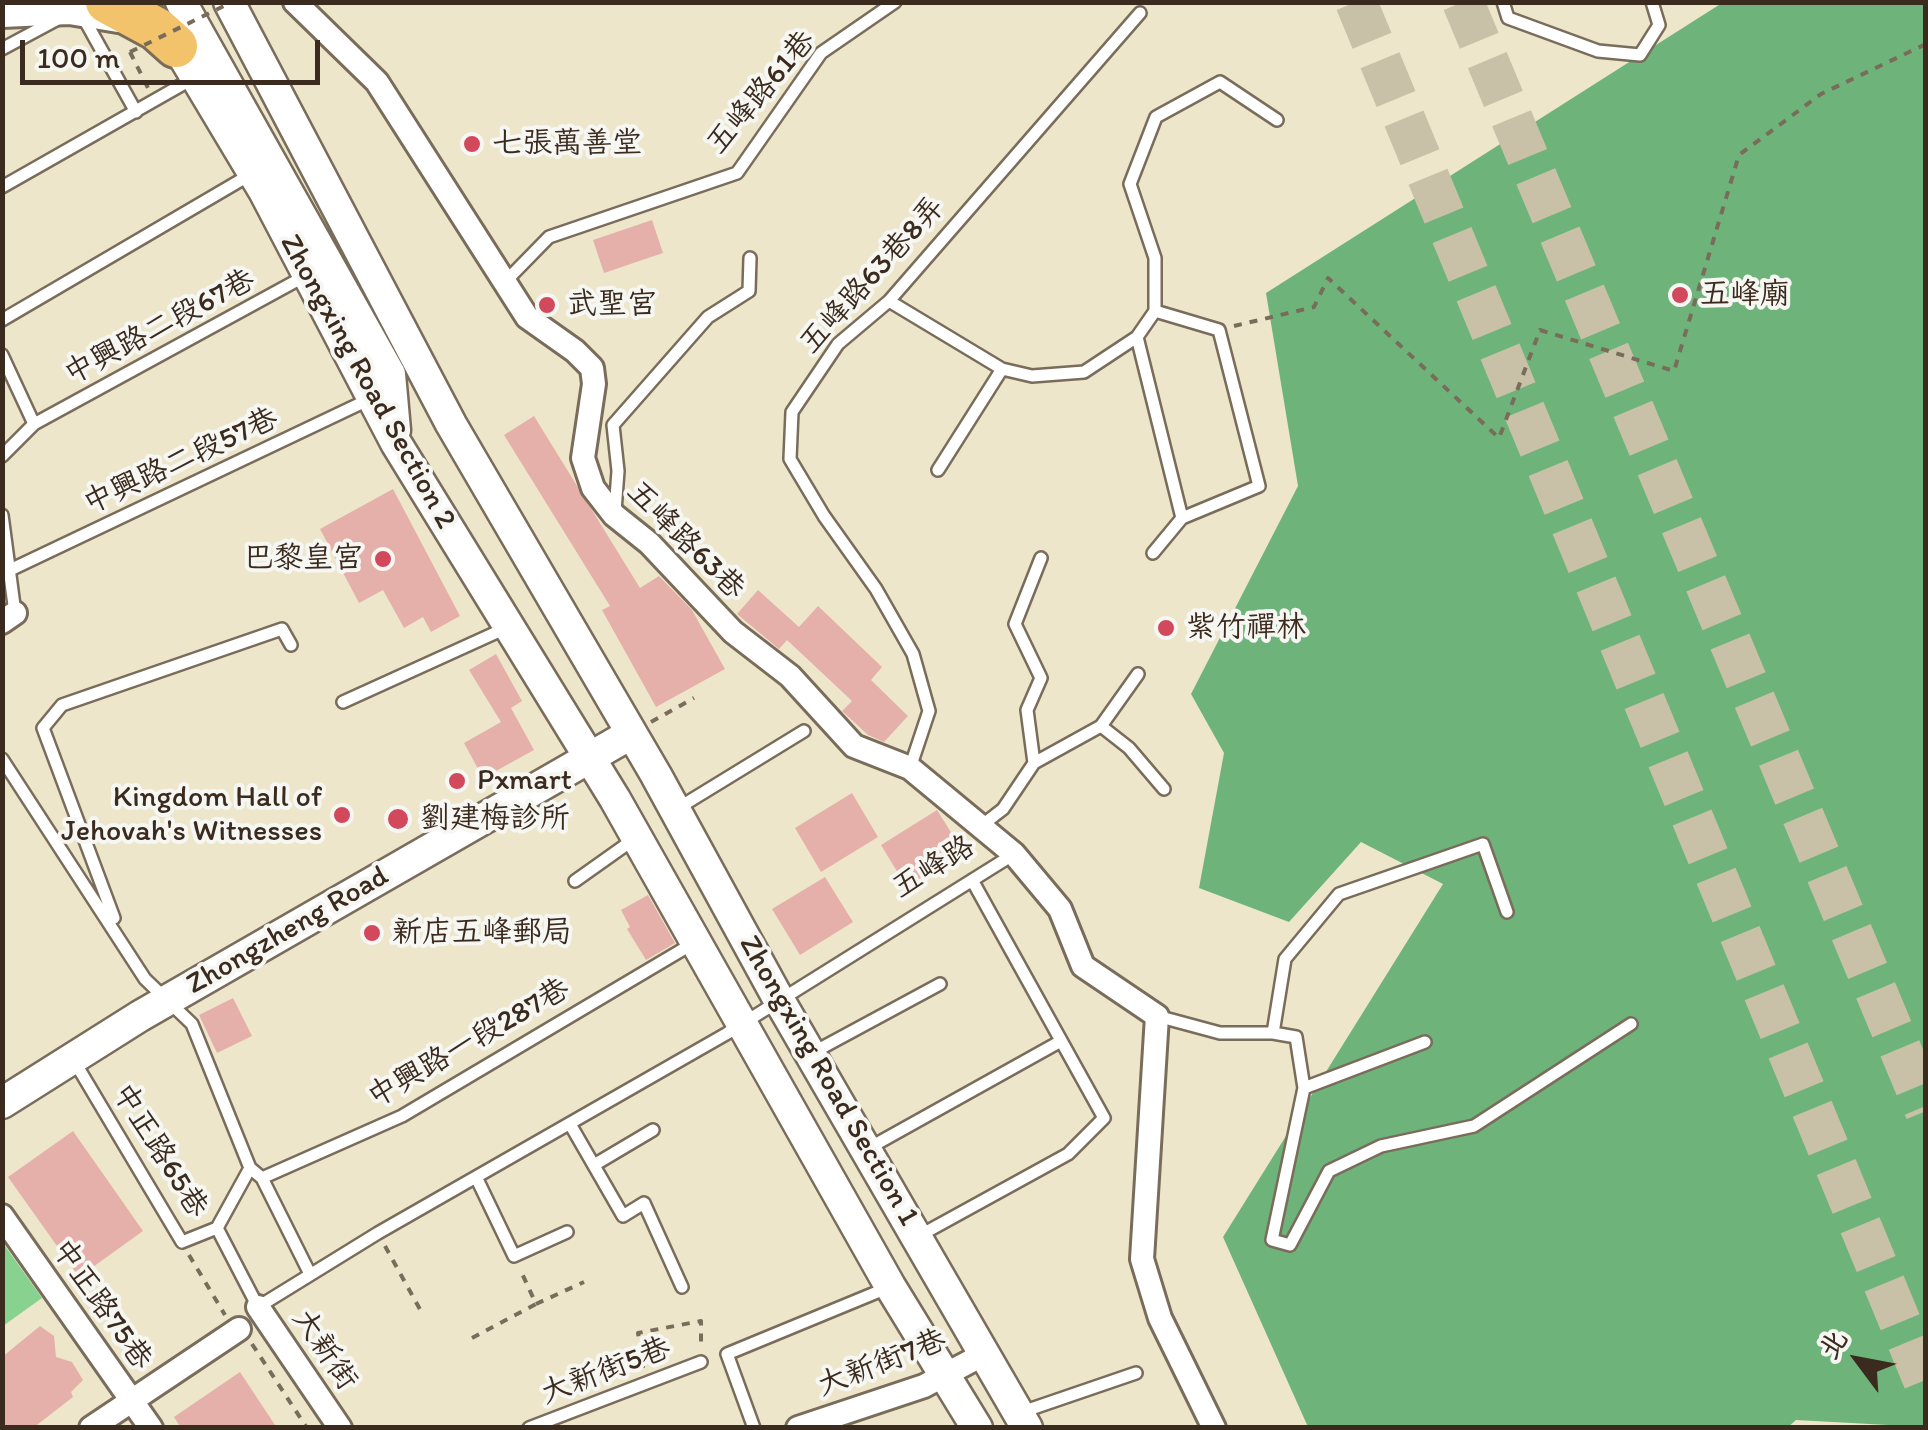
<!DOCTYPE html>
<meta charset="utf-8">
<style>
body{margin:0}
#map{position:relative;width:1928px;height:1430px;overflow:hidden;background:#ede6cb;font-family:Itim,"LXGW WenKai TC",sans-serif}
canvas{display:block}
.frame{position:absolute;inset:0;border:5px solid #3b2a1e;pointer-events:none}
.north{position:absolute;left:1808px;top:1310px;width:100px;height:100px;-webkit-text-stroke:8px #f6f6f2;paint-order:stroke;rotate:302deg;font-size:28px;font-weight:700;line-height:40px;text-align:center;color:#3b2a1e}
.north::after{content:'';display:block;margin:auto;width:35px;height:45px;background:#3b2a1e;clip-path:polygon(50% 0,100% 100%,50% 72%,0 100%)}
.scale{position:absolute;left:20px;top:40px;width:300px;height:45px;box-sizing:border-box;border:5px solid #3b2a1e;border-top:0;padding-left:12px;font-size:30px;line-height:35px;white-space:nowrap;color:#3b2a1e;-webkit-text-stroke:8px #f6f6f2;paint-order:stroke}
</style>
<div id="map">
<canvas width="1928" height="1430"></canvas>
<div class="frame"></div>
<div class="north">北</div>
<div class="scale">100 m</div>
</div>
<script>
const g = document.querySelector('canvas').getContext('2d');
g.lineJoin = 'round';
function paint(path, color) { g.fillStyle = color; g.fill(path, 'evenodd'); }
function trace(path, color, width, dash) { g.strokeStyle = color; g.lineWidth = width; g.lineCap = dash ? 'butt' : 'round'; g.setLineDash(dash || []); g.stroke(path); }
function write(font, color, halo, rows, align = 'center') {
  g.font = font + ' Itim,"LXGW WenKai TC",sans-serif'; g.lineWidth = 8; g.setLineDash([]); g.textBaseline = 'middle'; g.strokeStyle = halo; g.fillStyle = color; for (const [text, x, y, turn = 0] of rows) {
    g.save(); g.translate(x, y); g.rotate((+turn || 0) * Math.PI / 180); g.textAlign = isNaN(turn) ? turn : align; if (halo) g.strokeText(text, 0, 0); g.fillText(text, 0, 0); g.restore();
  }
}
paint(new Path2D(`
 M 3,1243 L 42,1298 L 3,1326 L 2,1326 Z`), '#88d28f');
paint(new Path2D(`
 M 1722,3 L 1925,3 L 1925,1427 L 1796,1420 L 1787,1428 L 1308,1427 L 1223,1237 L 1443,884 L 1361,842 L 1289,922 L 1199,888 L 1224,753 L 1191,694 L 1298,486 L 1266,293 Z`), '#6eb47a');
paint(new Path2D(`
 M 652,220 L 663,253 L 604,273 L 593,240 Z
 M 534,416 L 640,588 L 659,576 L 692,610 L 725,669 L 656,707 L 602,610 L 610,606 L 504,435 Z
 M 393,489 L 460,616 L 431,632 L 423,617 L 404,628 L 383,590 L 359,603 L 320,529 Z
 M 758,590 L 799,627 L 818,606 L 882,667 L 871,680 L 908,716 L 884,742 L 868,735 L 842,711 L 852,701 L 787,640 L 779,649 L 737,614 Z
 M 496,654 L 522,701 L 511,708 L 534,750 L 483,778 L 464,743 L 501,722 L 469,670 Z
 M 852,793 L 878,837 L 821,872 L 795,828 Z
 M 937,810 L 964,853 L 907,888 L 881,845 Z
 M 825,877 L 853,922 L 800,955 L 772,909 Z
 M 648,895 L 675,943 L 646,960 L 627,929 L 630,927 L 621,910 Z
 M 233,998 L 252,1036 L 217,1053 L 199,1015 Z
 M 73,1131 L 143,1231 L 79,1277 L 8,1177 Z
 M 40,1326 L 54,1336 L 56,1357 L 72,1362 L 83,1380 L 71,1392 L 73,1397 L 33,1428 L 2,1428 L 2,1357 Z
 M 240,1372 L 277,1428 L 181,1428 L 174,1417 Z`), '#e6b0aa');
trace(new Path2D(`
 M 1356,2 L 1926,1385
 M 1463,2 L 1926,1111`), '#c9c0a8', 42, [42, 21]);
const service = new Path2D(`
 M 1503,2 L 1508,18 L 1598,51 L 1640,55 L 1659,25 L 1652,2
 M 82,15 L 136,112
 M 2,49 L 56,20
 M 2,187 L 192,79
 M 505,282 L 549,237 L 737,173 L 821,53 L 895,2
 M 889,301 L 1002,369 L 1032,376 L 1084,372 L 1137,337 L 1182,518
 M 2,320 L 253,173
 M 1137,337 L 1155,311 L 1155,258 L 1130,184 L 1156,117 L 1220,82 L 1277,120
 M 2,355 L 34,424 L 2,456
 M 34,424 L 307,275
 M 938,470 L 1002,369
 M 615,511 L 618,471 L 613,425 L 708,317 L 749,291 L 750,258
 M 2,515 L 15,613
 M 1153,553 L 1182,518 L 1259,486 L 1219,330 L 1155,311
 M 10,570 L 372,398
 M 343,702 L 506,628
 M 1101,726 L 1129,748 L 1164,789
 M 2,759 L 145,979 L 192,1024 L 250,1168 L 262,1178 L 310,1274
 M 1034,763 L 1027,710 L 1041,678 L 1015,624 L 1041,558
 M 910,768 L 929,711 L 913,654 L 876,589 L 824,516 L 790,459 L 792,412 L 838,344 L 889,301 L 1140,13
 M 675,810 L 804,731
 M 981,826 L 1003,809 L 1034,763 L 1101,726 L 1138,674
 M 575,881 L 637,837
 M 114,918 L 43,728 L 62,705 L 282,629 L 291,645
 M 1157,1016 L 1220,1033 L 1273,1033 L 1285,959 L 1339,894 L 1483,844 L 1507,912
 M 1273,1033 L 1296,1037 L 1304,1088 L 1272,1240 L 1290,1245 L 1329,1171 L 1381,1146 L 1474,1126 L 1631,1024
 M 814,1052 L 940,984
 M 73,1059 L 182,1242 L 217,1228
 M 1304,1088 L 1425,1042
 M 570,1124 L 623,1216 L 644,1203 L 682,1287
 M 869,1148 L 1061,1041
 M 594,1165 L 653,1130
 M 250,1168 L 217,1228 L 258,1307 L 378,1233 L 726,1034 L 1014,854
 M 476,1177 L 514,1256 L 567,1232
 M 262,1178 L 402,1116 L 692,944
 M 917,1237 L 1068,1154 L 1104,1118 L 972,880
 M 1022,1412 L 1136,1373
 M 529,1428 L 701,1362
 M 754,1428 L 727,1354 L 887,1288`);
const minor = new Path2D(`
 M 295,2 L 377,82 L 527,317 L 575,351 L 592,368 L 594,384 L 583,458 L 593,488 L 614,515 L 649,543 L 733,632 L 790,676 L 854,746 L 910,768 L 1014,854 L 1060,909 L 1083,966 L 1157,1016 L 1142,1259 L 1160,1318 L 1214,1428
 M 2,16 L 69,13 L 118,21
 M 2,622 L 15,613
 M 2,1216 L 151,1428
 M 258,1307 L 340,1428
 M 91,1428 L 239,1329
 M 798,1428 L 924,1386 L 986,1353`);
const tertiary = new Path2D(`
 M 181,2 L 390,374 L 395,430
 M 229,2 L 451,424 L 656,775 L 779,1000 L 1027,1428
 M 167,29 L 264,191 L 396,443 L 615,799 L 890,1286 L 977,1428
 M 2,1103 L 140,1016 L 629,735`);
const motorway = new Path2D(`
 M 107,2 L 157,29 L 176,46`);
trace(service, '#796c5b', 16);
trace(minor, '#796c5b', 28);
trace(tertiary, '#796c5b', 35);
trace(motorway, '#796c5b', 48);
trace(new Path2D(`
 M 130,52 L 148,88
 M 1234,326 L 1314,307 L 1328,278 L 1499,438 L 1540,330 L 1674,371 L 1739,155 L 1821,94 L 1926,44
 M 651,722 L 694,698
 M 385,1246 L 422,1313
 M 189,1255 L 225,1315
 M 536,1304 L 584,1282
 M 472,1338 L 536,1304 L 520,1269
 M 252,1344 L 307,1428
 M 643,1368 L 638,1333 L 701,1321 L 701,1348`), '#796c5b', 4, [8, 8]);
trace(service, '#fff', 11);
trace(minor, '#fff', 22);
trace(tertiary, '#fff', 30);
trace(motorway, '#f2c36a', 42);
trace(new Path2D(`
 M 130,52 L 232,2`), '#796c5b', 4, [8, 8]);
for (const [x, y, r, color] of [
 [472,144,10,"#d1495b"],
 [1680,295,10,"#d1495b"],
 [547,305,10,"#d1495b"],
 [383,559,10,"#d1495b"],
 [1166,628,10,"#d1495b"],
 [457,781,10,"#d1495b"],
 [342,815,10,"#d1495b"],
 [398,819,12,"#d1495b"],
 [372,933,10,"#d1495b"]
]) { const dot = new Path2D(); dot.arc(x, y, r, 0, 2 * Math.PI); g.fillStyle = color; g.fill(dot); trace(dot, '#f6f6f2', 4); }
write('30px', '#3b2a1e', '#f6f6f2', [
 ["五峰路61巷",762,93,-50],
 ["五峰路63巷8弄",873,276,-48],
 ["中興路二段67巷",160,328,-28],
 ["Zhongxing Road Section 2",367,382,61],
 ["中興路二段57巷",181,462,-25],
 ["五峰路63巷",685,541,45],
 ["五峰路",934,868,-32],
 ["Zhongzheng Road",288,931,-30],
 ["中興路一段287巷",469,1044,-30],
 ["Zhongxing Road Section 1",828,1081,60],
 ["中正路65巷",159,1151,58],
 ["中正路75巷",101,1305,55],
 ["大新街",324,1350,56],
 ["大新街7巷",882,1364,-21],
 ["大新街5巷",606,1372,-21]
]);
write('30px', '#3b2a1e', '#f6f6f2', [
 ["七張萬善堂",492,144],
 ["五峰廟",1700,295],
 ["武聖宮",567,305],
 ["巴黎皇宮",363,559,"right"],
 ["紫竹禪林",1186,628],
 ["Pxmart",477,781],
 ["Kingdom Hall of",322,798,"right"],
 ["Jehovah's Witnesses",322,832,"right"],
 ["劉建梅診所",420,819],
 ["新店五峰郵局",392,933]
], 'left');
</script>
